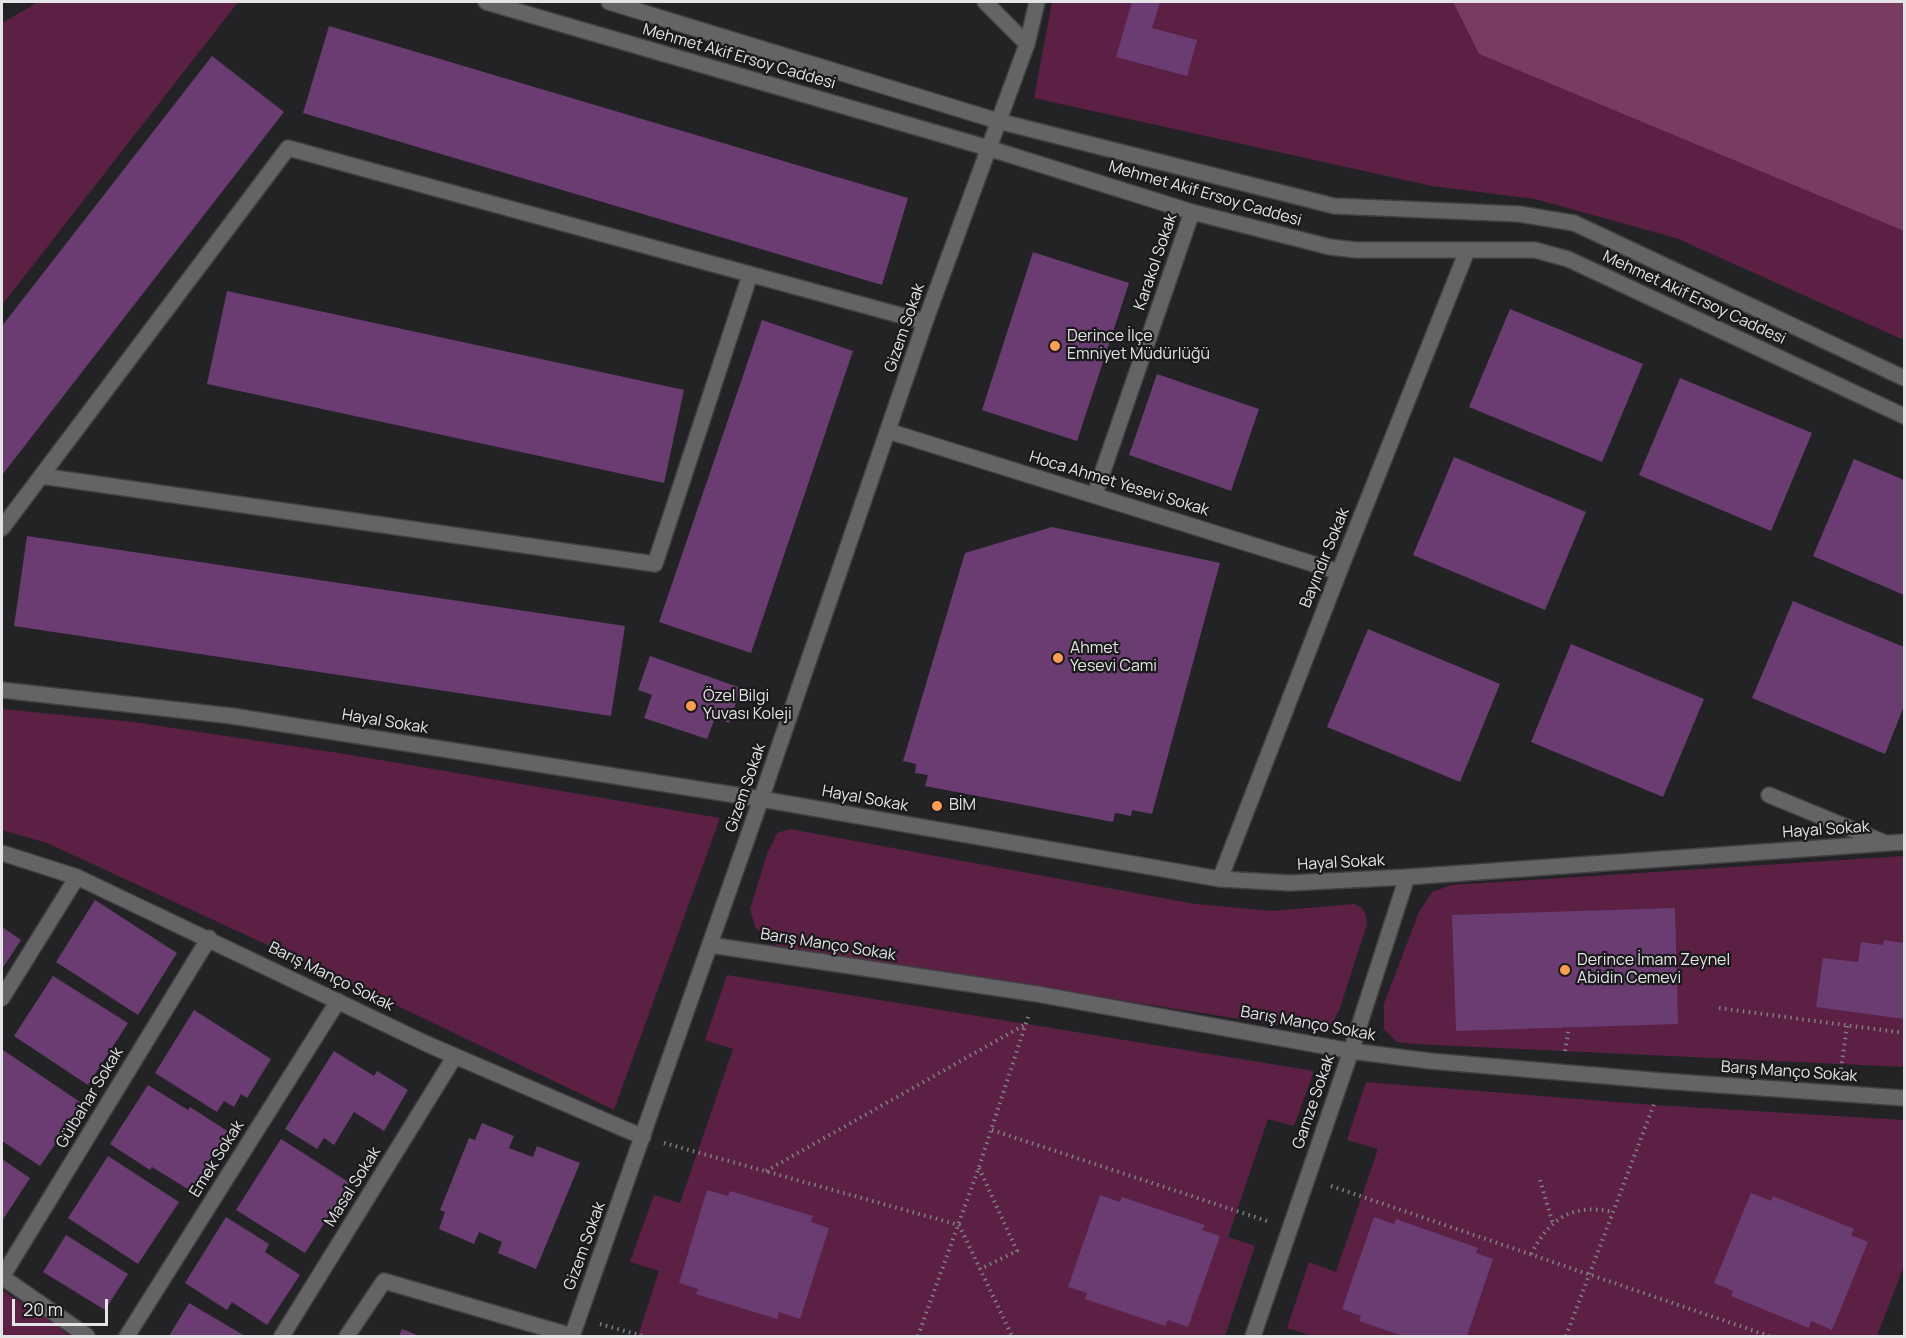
<!DOCTYPE html>
<meta charset="utf-8">
<style>
body{margin:0}
#map{position:relative;width:1906px;height:1338px;overflow:hidden;background:#232325;font-family:Manrope,sans-serif}
canvas{display:block}
.frame{position:absolute;inset:0;border:3px solid #e4e3e5;pointer-events:none}
.scale{position:absolute;left:12px;top:1299px;width:96px;height:27px;box-sizing:border-box;border:3px solid #e4e3e5;border-top:0;padding-left:8px;font-size:18px;line-height:21px;white-space:nowrap;color:#e4e3e5;-webkit-text-stroke:4px #1a191b;paint-order:stroke}
</style>
<div id="map">
<canvas width="1906" height="1338"></canvas>
<div class="frame"></div>
<div class="scale">20 m</div>
</div>
<script>
const g = document.querySelector('canvas').getContext('2d');
g.lineJoin = 'round';
function paint(path, color) { g.fillStyle = color; g.fill(path, 'evenodd'); }
function trace(path, color, width, dash) { g.strokeStyle = color; g.lineWidth = width; g.lineCap = dash ? 'butt' : 'round'; g.setLineDash(dash || []); g.stroke(path); }
function write(font, color, halo, rows, align = 'center') {
  g.font = font + ' Manrope,sans-serif'; g.lineWidth = 4.5; g.setLineDash([]); g.textBaseline = 'middle'; g.strokeStyle = halo; g.fillStyle = color; for (const [text, x, y, turn = 0] of rows) {
    g.save(); g.translate(x, y); g.rotate((+turn || 0) * Math.PI / 180); g.textAlign = isNaN(turn) ? turn : align; if (halo) g.strokeText(text, 0, 0); g.fillText(text, 0, 0); g.restore();
  }
}
paint(new Path2D(`
 M 38,2 L 238,2 L 2,305 L 2,23 Z
 M 1052,2 L 1453,2 L 1479,54 L 1904,231 L 1904,340 L 1676,238 L 1535,199 L 1432,186 L 1034,98 Z
 M 2,709 L 133,722 L 345,754 L 720,818 L 614,1110 L 367,991 L 47,843 L 2,830 Z
 M 790,829 L 1195,904 L 1273,911 L 1353,904 C 1364,907 1366,912 1367,924 L 1339,1011 L 1329,1028 L 1316,1031 L 777,946 L 755,927 L 750,909 L 767,854 L 777,833 Z
 M 1904,856 L 1904,1067 L 1414,1044 L 1397,1042 L 1384,1029 L 1384,1004 L 1419,912 L 1432,892 L 1452,885 Z
 M 727,975 L 1314,1071 L 1294,1126 L 1268,1119 L 1228,1237 L 1255,1246 L 1225,1336 L 638,1336 L 659,1271 L 630,1262 L 654,1195 L 680,1203 L 733,1049 L 705,1040 Z
 M 1366,1082 L 1654,1105 L 1904,1120 L 1904,1266 L 1877,1336 L 1312,1336 L 1287,1328 L 1309,1262 L 1336,1272 L 1378,1149 L 1347,1140 Z
 M 2,1290 L 55,1324 L 69,1336 L 2,1336 Z`), '#5c2045');
paint(new Path2D(`
 M 1453,2 L 1904,2 L 1904,231 L 1479,54 Z`), '#7a3b60');
paint(new Path2D(`
 M 1132,2 L 1160,2 L 1152,28 L 1197,40 L 1187,76 L 1116,57 Z
 M 329,26 L 908,198 L 882,285 L 303,113 Z
 M 212,56 L 284,112 L 2,475 L 2,326 Z
 M 1033,252 L 1129,283 L 1077,441 L 982,410 Z
 M 227,291 L 684,390 L 664,483 L 207,384 Z
 M 1510,309 L 1643,364 L 1602,462 L 1469,407 Z
 M 762,320 L 853,351 L 751,653 L 659,622 Z
 M 1157,374 L 1259,409 L 1231,491 L 1129,455 Z
 M 1680,378 L 1812,433 L 1771,531 L 1639,475 Z
 M 1454,457 L 1586,512 L 1545,610 L 1413,555 Z
 M 1854,459 L 1904,480 L 1904,595 L 1813,556 Z
 M 1052,527 L 1220,563 L 1152,814 L 1132,810 L 1131,816 L 1115,813 L 1113,822 L 925,786 L 928,775 L 915,773 L 916,764 L 903,761 L 965,553 Z
 M 27,536 L 625,626 L 611,716 L 14,626 Z
 M 1793,601 L 1904,647 L 1904,706 L 1885,754 L 1752,698 Z
 M 1368,629 L 1500,684 L 1460,782 L 1327,727 Z
 M 1571,644 L 1704,699 L 1663,797 L 1531,742 Z
 M 650,656 L 741,688 L 729,723 L 715,718 L 707,739 L 644,718 L 652,695 L 638,690 Z
 M 95,900 L 177,953 L 138,1015 L 56,962 Z
 M 1675,908 L 1678,1024 L 1456,1031 L 1452,915 Z
 M 2,927 L 21,940 L 2,969 Z
 M 1884,940 L 1904,943 L 1904,1019 L 1816,1007 L 1823,958 L 1858,962 L 1861,942 L 1883,945 Z
 M 53,976 L 128,1023 L 88,1085 L 14,1036 Z
 M 194,1010 L 271,1059 L 247,1098 L 241,1094 L 234,1107 L 224,1101 L 217,1112 L 155,1073 Z
 M 3,1050 L 83,1104 L 40,1166 L 2,1141 Z
 M 334,1051 L 374,1076 L 377,1071 L 408,1090 L 384,1131 L 354,1112 L 334,1145 L 324,1138 L 317,1149 L 285,1129 Z
 M 148,1085 L 188,1110 L 190,1107 L 229,1132 L 191,1191 L 152,1167 L 150,1170 L 110,1144 Z
 M 482,1123 L 514,1136 L 509,1148 L 533,1157 L 537,1146 L 580,1163 L 536,1269 L 498,1253 L 502,1242 L 479,1232 L 474,1244 L 439,1229 L 445,1212 L 440,1210 L 469,1138 L 475,1140 Z
 M 281,1139 L 350,1183 L 305,1253 L 236,1210 Z
 M 108,1156 L 179,1202 L 138,1264 L 68,1218 Z
 M 2,1159 L 30,1178 L 2,1221 Z
 M 707,1190 L 728,1196 L 730,1191 L 813,1216 L 811,1222 L 829,1228 L 800,1319 L 779,1312 L 777,1319 L 696,1294 L 698,1289 L 679,1283 Z
 M 1751,1193 L 1771,1201 L 1773,1196 L 1854,1229 L 1851,1235 L 1868,1242 L 1832,1330 L 1811,1321 L 1809,1328 L 1731,1296 L 1733,1291 L 1714,1283 Z
 M 1100,1195 L 1120,1202 L 1122,1197 L 1205,1225 L 1202,1230 L 1220,1236 L 1188,1327 L 1168,1320 L 1165,1326 L 1085,1299 L 1087,1293 L 1068,1287 Z
 M 226,1217 L 269,1244 L 265,1252 L 300,1275 L 267,1325 L 232,1302 L 227,1310 L 185,1283 Z
 M 1374,1217 L 1394,1224 L 1396,1219 L 1478,1248 L 1476,1253 L 1493,1259 L 1467,1336 L 1403,1336 L 1359,1321 L 1361,1316 L 1342,1309 Z
 M 66,1235 L 128,1274 L 105,1310 L 43,1272 Z
 M 189,1303 L 245,1336 L 169,1336 Z
 M 402,1329 L 420,1336 L 399,1336 Z`), '#6a3c71');
const minor = new Path2D(`
 M 486,2 L 988,148 L 1192,212 L 1330,247 L 1356,250 L 1535,250 L 1568,259 L 1904,416
 M 609,2 L 998,121 L 1334,206 L 1519,214 L 1574,223 L 1904,378
 M 985,2 L 1027,44
 M 888,431 L 1339,572
 M 41,476 L 655,564 L 750,275
 M 1095,494 L 1192,212
 M 2,528 L 288,148 L 925,322
 M 2,690 L 232,716 L 761,799 L 1220,879 L 1290,883 L 1407,877 L 1904,842
 M 1769,795 L 1883,842
 M 2,853 L 77,877 L 427,1044 L 643,1137
 M 1220,879 L 1339,572 L 1467,251
 M 710,945 L 1037,994 L 1351,1051 L 1430,1061 L 1663,1081 L 1904,1098
 M 2,998 L 77,877
 M 87,1336 L 2,1277 L 209,938
 M 127,1336 L 338,1001
 M 282,1336 L 455,1056
 M 347,1336 L 384,1281 L 572,1336
 M 572,1336 L 761,799 L 925,322 L 1027,44 L 1037,2
 M 1253,1336 L 1351,1051 L 1407,877`);
trace(minor, '#414042', 18);
trace(new Path2D(`
 M 1719,1008 L 1904,1033
 M 1565,1051 L 1569,1028
 M 1841,1069 L 1847,1026
 M 992,1130 L 1267,1221
 M 664,1143 L 959,1225 L 1012,1336
 M 979,1168 L 1017,1251 L 980,1269
 M 766,1171 L 1026,1024
 M 1540,1180 L 1553,1224
 M 1331,1186 L 1769,1336
 M 1531,1254 C 1550,1218 1573,1203 1613,1212
 M 600,1324 L 643,1336
 M 918,1336 L 979,1167 L 1028,1017
 M 1566,1336 L 1654,1104`), '#808082', 4, [1.5, 4.5]);
trace(minor, '#646366', 15);
for (const [x, y, r, color] of [
 [1055,346,6,"#fc9d53"],
 [1058,658,6,"#fc9d53"],
 [691,706,6,"#fc9d53"],
 [937,806,6,"#fc9d53"],
 [1565,970,6,"#fc9d53"]
]) { const dot = new Path2D(); dot.arc(x, y, r, 0, 2 * Math.PI); g.fillStyle = color; g.fill(dot); trace(dot, '#1a191b', 2); }
write('16px', '#e4e3e5', '#1a191b', [
 ["Mehmet Akif Ersoy Caddesi",739,57,16],
 ["Mehmet Akif Ersoy Caddesi",1205,194,16],
 ["Karakol Sokak",1156,262,-71],
 ["Mehmet Akif Ersoy Caddesi",1694,298,25],
 ["Gizem Sokak",905,328,-71],
 ["Hoca Ahmet Yesevi Sokak",1119,484,17],
 ["Bayındır Sokak",1325,558,-68],
 ["Hayal Sokak",385,722,9],
 ["Gizem Sokak",746,788,-71],
 ["Hayal Sokak",865,799,10],
 ["Hayal Sokak",1826,830,-4],
 ["Hayal Sokak",1341,863,-3],
 ["Barış Manço Sokak",828,945,9],
 ["Barış Manço Sokak",331,977,26],
 ["Barış Manço Sokak",1308,1024,10],
 ["Barış Manço Sokak",1789,1072,4],
 ["Gülbahar Sokak",90,1098,-59],
 ["Gamze Sokak",1314,1102,-71],
 ["Emek Sokak",217,1159,-58],
 ["Masal Sokak",353,1187,-58],
 ["Gizem Sokak",585,1246,-70]
]);
write('16px', '#e4e3e5', '#1a191b', [
 ["Derince İlçe",1067,337],
 ["Emniyet Müdürlüğü",1067,355],
 ["Ahmet",1070,649],
 ["Yesevi Cami",1070,667],
 ["Özel Bilgi",703,697],
 ["Yuvası Koleji",703,715],
 ["BİM",949,806],
 ["Derince İmam Zeynel",1577,961],
 ["Abidin Cemevi",1577,979]
], 'left');
</script>
